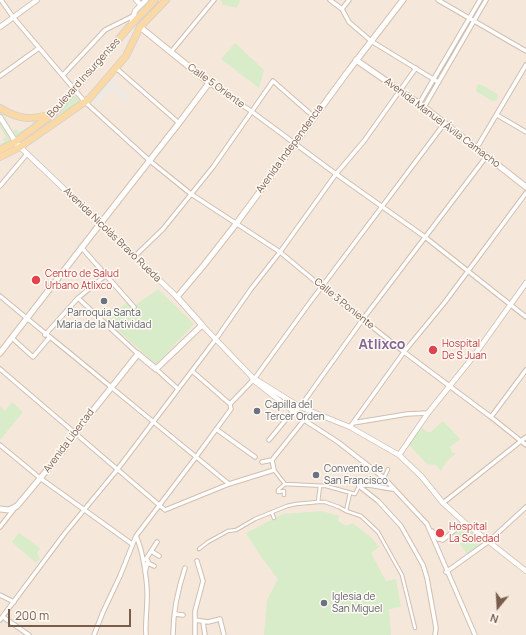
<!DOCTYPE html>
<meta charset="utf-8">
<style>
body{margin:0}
#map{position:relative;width:526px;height:635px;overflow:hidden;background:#fdf6ec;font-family:Manrope,sans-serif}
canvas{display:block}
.north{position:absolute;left:478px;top:587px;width:40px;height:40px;-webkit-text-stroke:3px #fffaf3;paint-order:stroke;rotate:198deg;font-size:11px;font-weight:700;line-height:16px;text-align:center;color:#7a5c4d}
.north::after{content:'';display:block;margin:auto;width:14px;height:18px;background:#7a5c4d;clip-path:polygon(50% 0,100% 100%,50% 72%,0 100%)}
.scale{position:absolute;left:8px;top:609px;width:123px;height:18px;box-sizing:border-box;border:2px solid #7a5c4d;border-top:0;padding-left:5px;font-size:12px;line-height:14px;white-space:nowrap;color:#7a5c4d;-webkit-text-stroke:3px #fffaf3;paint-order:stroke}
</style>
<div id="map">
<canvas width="526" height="635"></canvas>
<div class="north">N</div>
<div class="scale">200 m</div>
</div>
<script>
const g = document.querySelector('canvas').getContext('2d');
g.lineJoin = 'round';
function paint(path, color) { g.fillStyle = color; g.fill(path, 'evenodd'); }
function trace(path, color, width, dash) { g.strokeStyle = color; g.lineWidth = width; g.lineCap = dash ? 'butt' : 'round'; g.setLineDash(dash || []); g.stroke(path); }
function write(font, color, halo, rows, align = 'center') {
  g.font = font + ' Manrope,sans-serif'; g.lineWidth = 3; g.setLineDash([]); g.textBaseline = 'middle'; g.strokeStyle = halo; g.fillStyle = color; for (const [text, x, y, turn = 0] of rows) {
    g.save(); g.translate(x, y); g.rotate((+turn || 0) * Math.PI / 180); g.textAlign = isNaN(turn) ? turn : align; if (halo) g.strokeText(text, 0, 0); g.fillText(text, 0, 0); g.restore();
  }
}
paint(new Path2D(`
 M 0,0 L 526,0 L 526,635 L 0,635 Z`), '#f5e8da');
paint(new Path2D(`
 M 110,79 L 130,97 L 126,102 L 112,90 L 98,105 L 92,99 Z`), '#efe9e4');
paint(new Path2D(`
 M 221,0 L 240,0 L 237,8 L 223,5 Z
 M 235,43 L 264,70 L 259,88 L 221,59 Z
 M 480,84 L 496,93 L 498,96 L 497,100 L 492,101 L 476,91 L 477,85 Z
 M 75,95 L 81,102 L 60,115 L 59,111 Z
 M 0,109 L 13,131 L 17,129 L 19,132 L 32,125 L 32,121 L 42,119 L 15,138 L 14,137 L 10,139 L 10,142 L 0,147 L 0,144 L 4,142 L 3,139 L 6,137 L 0,127 Z
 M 158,289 L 194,324 L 156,364 L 106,320 L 127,302 L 133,307 Z
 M 12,402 L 23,412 L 0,440 L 0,406 L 5,411 Z
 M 443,421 L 460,439 L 450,447 L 452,453 L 456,453 L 446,462 L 441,471 L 436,465 L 427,464 C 421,456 413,451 408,443 L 419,431 L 423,428 L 427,432 L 431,432 Z
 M 322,511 L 339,516 L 338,521 L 346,526 L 352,523 L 371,537 L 379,547 L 371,553 L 386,581 L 396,579 L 401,607 L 389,609 L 391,635 L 264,635 L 267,600 L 278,579 L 261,557 L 246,533 L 283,514 Z
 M 464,525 L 485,543 L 468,556 L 453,533 Z
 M 19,533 L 40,548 L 37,553 L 40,559 L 36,563 L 12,542 Z`), '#d8ecc9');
const pedestrian = new Path2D(`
 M 274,470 L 285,484 L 326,486 L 355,494 L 359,486
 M 384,478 L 388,469
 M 368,485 L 369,478
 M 284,495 L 284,491 L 278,492 L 278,490 L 285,484
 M 318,502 L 320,486
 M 346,511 L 350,493
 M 272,513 L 274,518
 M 199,549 L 208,542 L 228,531 L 236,530 L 255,519 L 287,506 L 296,504 L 318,502 L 325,502 L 339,507 L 346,511 L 361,516 L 378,532 L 402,575 L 415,628`);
const minor = new Path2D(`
 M 1,0 L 13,17 L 85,102 L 150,161 L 191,194 L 280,252 L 322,287 L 404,352 L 491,417 L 526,445
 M 330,0 L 342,9 L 349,22 L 371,41 L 438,82
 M 438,0 L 526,51
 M 342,9 L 349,0
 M 171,52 L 214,0
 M 116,68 L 179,123
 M 63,75 L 105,30 L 133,16
 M 0,76 L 39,48
 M 209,83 L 251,111 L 336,174 L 425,237 L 526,317
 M 419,104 L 480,0
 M 424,107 L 486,0
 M 497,115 L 526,132
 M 476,149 L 526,65
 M 0,186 L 27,154
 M 81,247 L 134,307
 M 135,256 L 163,229 L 213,167 L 273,81 L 314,117
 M 0,296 C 37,327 74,356 111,387 C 150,419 190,452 229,484
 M 78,298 L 138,354
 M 45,335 L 78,298 L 106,275
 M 12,338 L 33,357 L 49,338
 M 0,369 L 165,510 L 229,484 L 274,470 L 272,460
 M 156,369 L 178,389
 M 192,371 L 230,404
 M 300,407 L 363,319 L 486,157
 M 491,417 L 526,370
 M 353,423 L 407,414 L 428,413
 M 350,427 L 404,352 L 445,302 L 526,193
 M 216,429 L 255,457
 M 269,440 L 293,411 L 304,420 L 338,442 L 384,478 L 427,524 L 475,635
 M 0,445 L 40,478 L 132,544
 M 262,462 L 272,460 L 304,420
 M 359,486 L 378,501 L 401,526 L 423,565 L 427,578 L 436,628 L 435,635
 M 359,486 C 367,482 384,489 393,489
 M 443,503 L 526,437
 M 0,527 L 14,509
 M 432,531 L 438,539 L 443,540 L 464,522
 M 136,536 C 143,550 148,584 147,600 C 147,612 145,623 146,635
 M 151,551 L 159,556
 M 148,563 L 154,566
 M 145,572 L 148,561 L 146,559 L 157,542
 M 446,572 L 488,542 L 526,507
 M 0,595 L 14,602
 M 175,614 L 183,615
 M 3,617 L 29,635
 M 0,620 L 65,533 L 117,470 L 216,339 L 251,289 L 280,252 L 336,174 L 364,141 L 416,68
 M 195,620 L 208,622 L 220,619 L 224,635
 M 203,622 L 205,635
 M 94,635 L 103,612 L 120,576 L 136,536 L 196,457 L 231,409 L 230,404 L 255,378 L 308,305 L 444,124
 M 173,635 C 173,614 178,589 185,568
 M 195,635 L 195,611 L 203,581 L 197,561`);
const tertiary = new Path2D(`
 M 136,0 L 141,5
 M 131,25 L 135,11 L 146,0
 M 0,27 L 37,0
 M 0,117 L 17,144 L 177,297
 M 202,325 L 252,377 L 253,380 L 293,411 L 300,407
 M 252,377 L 300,407 L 350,427 L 399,455 L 422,477 L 443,503 L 464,522 L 526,571
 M 399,455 L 428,413 L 473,357 L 526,283`);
const secondary = new Path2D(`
 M 356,60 L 424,107 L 526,187
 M 0,353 L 100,224 L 179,123 L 209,83 L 140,27
 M 0,509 L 9,510 L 17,506 L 62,452 L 75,433 L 138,354 L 156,369 L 202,325 L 177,297 L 204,265 L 236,224 L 349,70 L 403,0`);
const primary = new Path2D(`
 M 0,108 C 19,120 31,120 52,114
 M 0,150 L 15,142 L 54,113 L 130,26 L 155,0
 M 0,157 L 20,147 L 89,99 L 126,56 L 140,27 L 166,0`);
trace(pedestrian, '#d1beb0', 4.5);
trace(minor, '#d1beb0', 5.5);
trace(tertiary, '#d1beb0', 6);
trace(secondary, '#d6c0b0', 7);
trace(primary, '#dad1cd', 8);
trace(pedestrian, '#fff', 2.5);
trace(minor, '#fff', 3.5);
trace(tertiary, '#fff', 4.5);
trace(secondary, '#fff', 5);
trace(primary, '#fbd9a5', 6);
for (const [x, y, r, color] of [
 [36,280,5,"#e0444e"],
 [104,301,4,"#6b7280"],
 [433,350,5,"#e0444e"],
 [257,411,4,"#6b7280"],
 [316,475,4,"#6b7280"],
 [440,533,5,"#e0444e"],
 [324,603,4,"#6b7280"]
]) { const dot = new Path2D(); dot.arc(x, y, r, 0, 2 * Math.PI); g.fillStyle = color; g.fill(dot); trace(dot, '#fffaf3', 1.5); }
write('10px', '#7a5c4d', '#fffaf3', [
 ["Boulevard Insurgentes",84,78,-48],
 ["Calle 5 Oriente",216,86,36],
 ["Avenida Manuel Ávila Camacho",442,123,37],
 ["Avenida Independencia",290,149,-54],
 ["Avenida Nicolás Bravo Rueda",112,235,44],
 ["Calle 3 Poniente",344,304,39],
 ["Avenida Libertad",69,441,-53]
]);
write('10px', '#be3a42', '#fffaf3', [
 ["Centro de Salud",45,274],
 ["Urbano Atlixco",45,286],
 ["Hospital",442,344],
 ["De S Juan",442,356],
 ["Hospital",449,527],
 ["La Soledad",449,539]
], 'left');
write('10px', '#5b616d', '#fffaf3', [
 ["Parroquia Santa",104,313,"center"],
 ["Maria de la Natividad",104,325,"center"],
 ["Capilla del",265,405],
 ["Tercer Orden",265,417],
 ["Convento de",324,469],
 ["San Francisco",324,481],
 ["Iglesia de",332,597],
 ["San Miguel",332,609]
], 'left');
write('bold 14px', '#846695', '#fffaf3', [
 ["Atlixco",382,345]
]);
</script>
